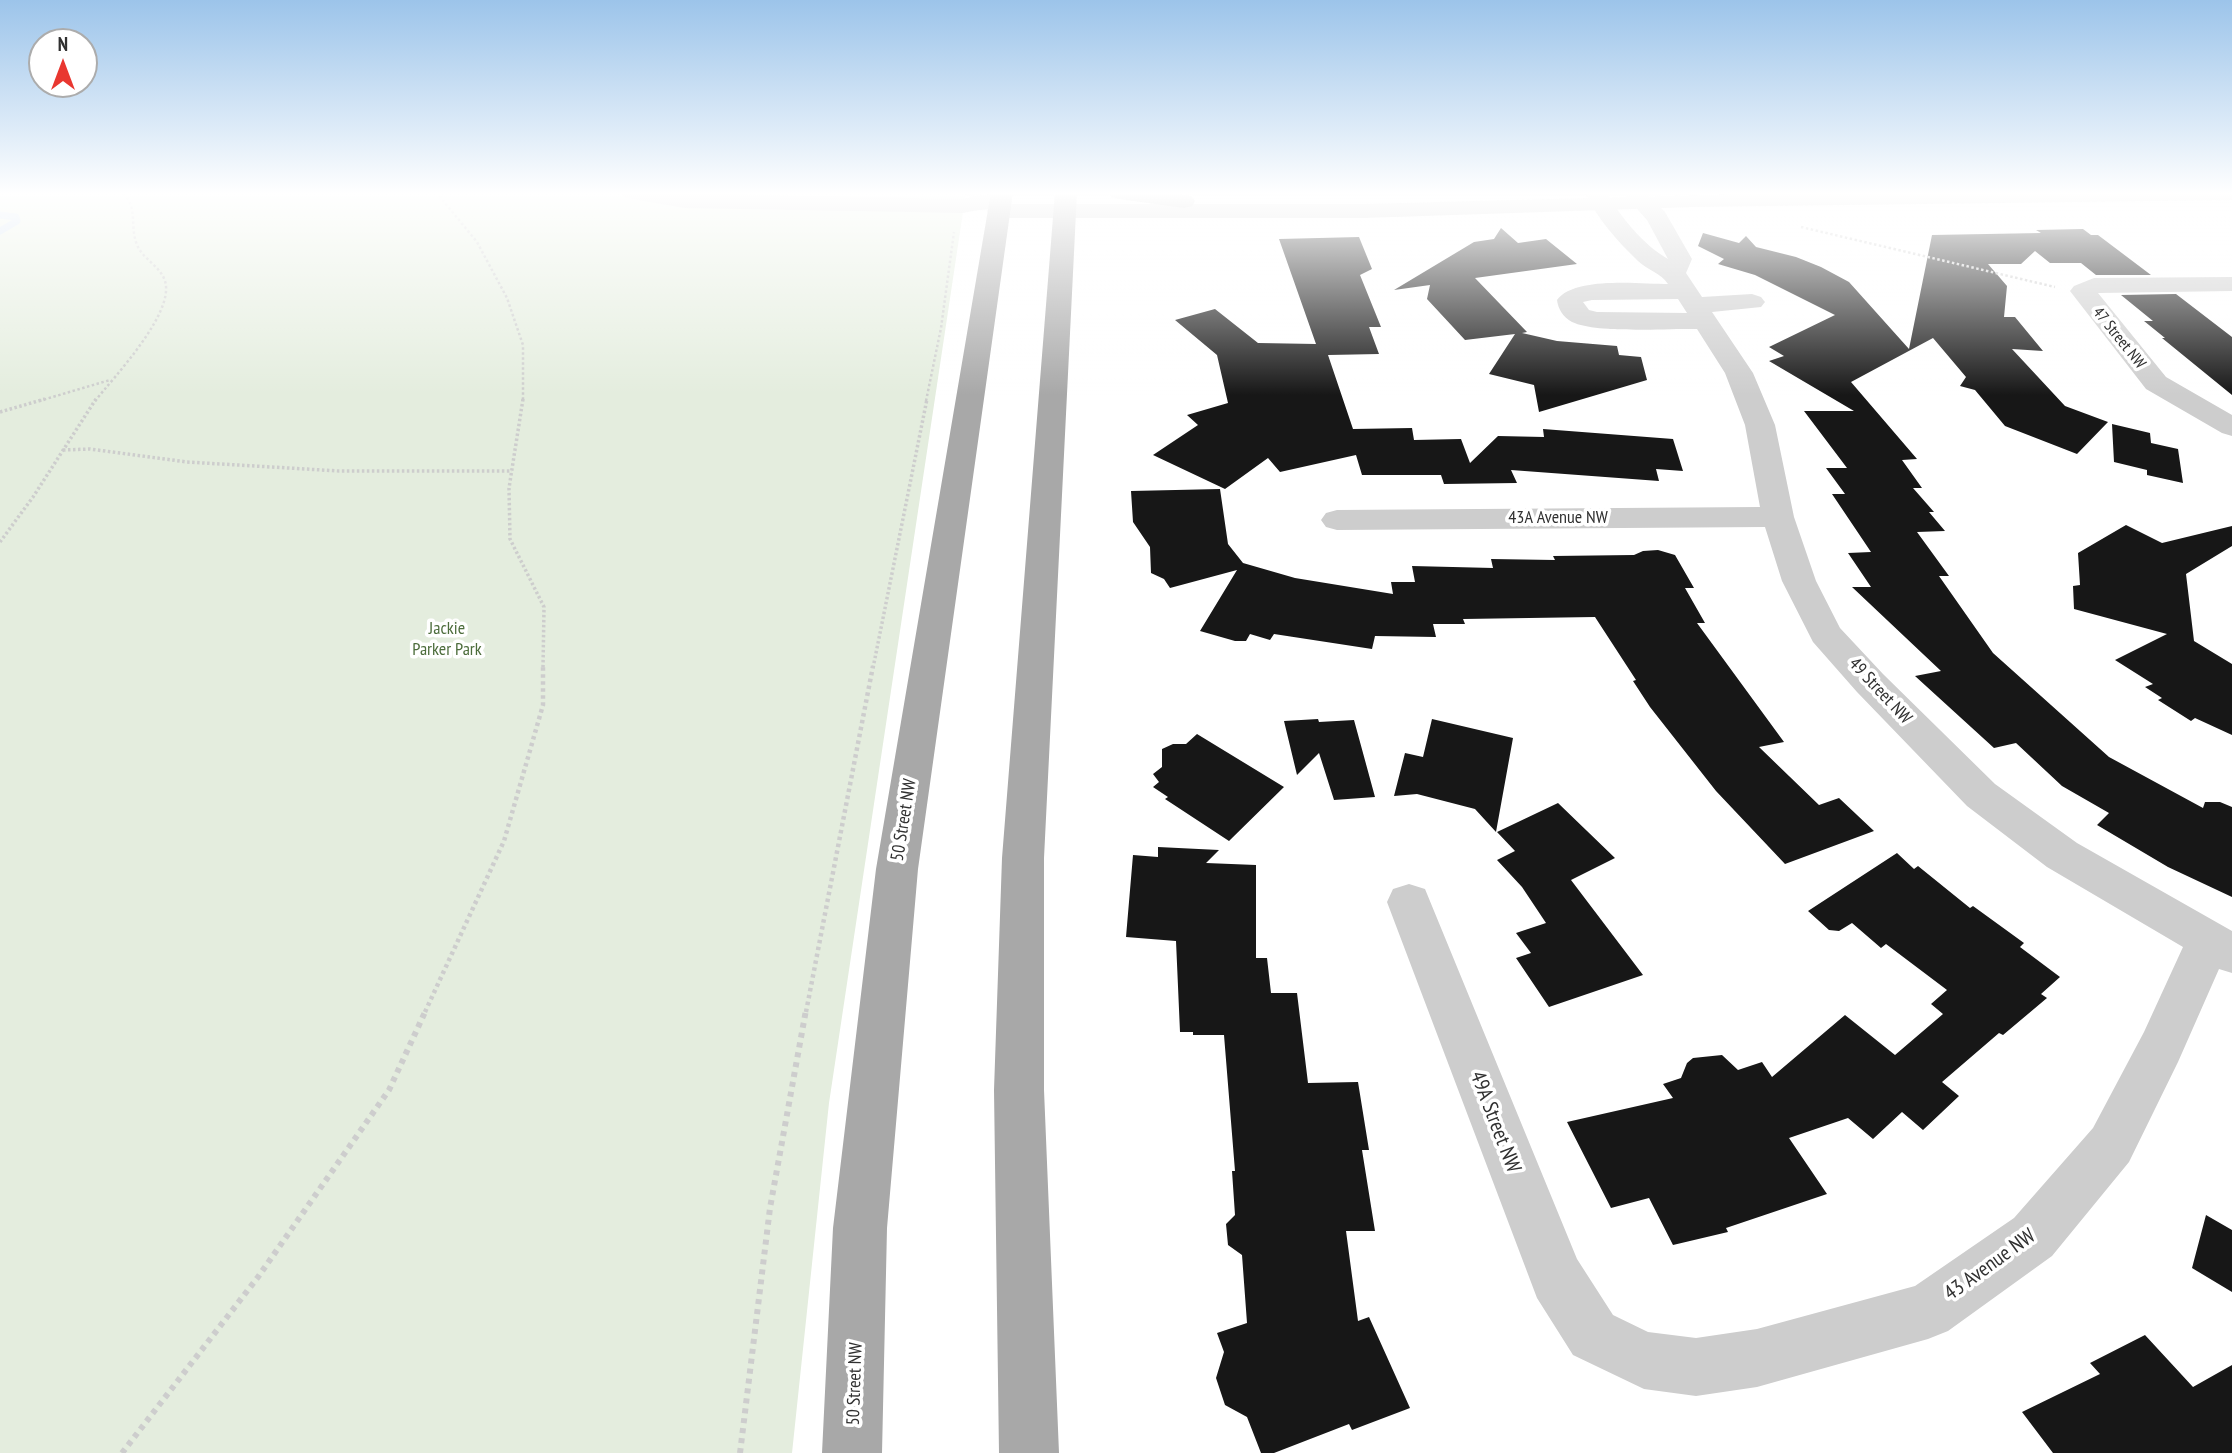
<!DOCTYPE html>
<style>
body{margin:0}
#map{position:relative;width:2232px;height:1453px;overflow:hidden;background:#fff;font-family:"PT Sans Narrow",sans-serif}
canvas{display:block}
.north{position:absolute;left:28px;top:28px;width:70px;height:70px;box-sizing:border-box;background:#fff;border:2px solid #acacac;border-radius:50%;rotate:0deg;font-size:19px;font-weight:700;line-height:28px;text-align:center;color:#303030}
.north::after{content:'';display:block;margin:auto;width:24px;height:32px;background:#e93730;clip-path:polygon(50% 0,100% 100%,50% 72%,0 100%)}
</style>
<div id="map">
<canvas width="2232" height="1453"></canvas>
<div class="north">N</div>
</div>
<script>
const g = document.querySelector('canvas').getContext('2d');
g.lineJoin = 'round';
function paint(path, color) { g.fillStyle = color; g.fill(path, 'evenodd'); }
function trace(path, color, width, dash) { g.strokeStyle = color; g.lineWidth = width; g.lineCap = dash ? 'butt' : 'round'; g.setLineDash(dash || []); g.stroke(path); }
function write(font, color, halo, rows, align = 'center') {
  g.font = font + ' "PT Sans Narrow",sans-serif'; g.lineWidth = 7; g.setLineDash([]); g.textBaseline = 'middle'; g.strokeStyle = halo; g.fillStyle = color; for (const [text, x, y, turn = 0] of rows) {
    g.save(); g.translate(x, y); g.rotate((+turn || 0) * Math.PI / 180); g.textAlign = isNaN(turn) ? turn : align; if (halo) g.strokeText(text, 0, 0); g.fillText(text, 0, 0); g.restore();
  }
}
paint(new Path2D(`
 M 0,192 L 966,192 L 829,1103 L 792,1453 L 0,1453 Z`), '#e4edde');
trace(new Path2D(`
 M 0,215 L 16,217 L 17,221 L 0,231`), '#cadbed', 7);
paint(new Path2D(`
 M 1501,228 L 1518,243 L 1546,239 L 1577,264 L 1475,278 L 1527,332 L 1522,333 L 1557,341 L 1617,346 L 1619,355 L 1641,357 L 1647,380 L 1539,412 L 1534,385 L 1489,374 L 1515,334 L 1465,340 L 1427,299 L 1430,285 L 1394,290 L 1474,242 L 1494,239 Z
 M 2083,229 L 2091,235 L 2098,235 L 2151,275 L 2096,275 L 2081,263 L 2050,263 L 2035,251 L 2021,264 L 1988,264 L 2007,286 L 2004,317 L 2015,317 L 2043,351 L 2012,349 L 2065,406 L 2108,422 L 2077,454 L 2005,426 L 1975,390 L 1960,386 L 1966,377 L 1933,338 L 1851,382 L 1917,459 L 1902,460 L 1922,488 L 1913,488 L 1934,512 L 1929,512 L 1945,531 L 1917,532 L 1949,576 L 1939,576 L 1993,653 L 2109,757 L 2203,808 L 2205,802 L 2220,802 L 2232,807 L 2232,897 L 2168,867 L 2097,825 L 2109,813 L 2062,786 L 2016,743 L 1994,748 L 1915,676 L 1941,671 L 1852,587 L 1871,587 L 1848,553 L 1871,552 L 1832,494 L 1845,494 L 1826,468 L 1847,468 L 1804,411 L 1854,411 L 1769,361 L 1784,356 L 1769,347 L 1835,315 L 1755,275 L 1718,264 L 1724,259 L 1698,246 L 1703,233 L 1739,243 L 1746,236 L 1756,247 L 1796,257 L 1821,267 L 1849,282 L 1909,349 L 1932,235 L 2041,233 L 2036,230 Z
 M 1359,237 L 1372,269 L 1360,275 L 1381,327 L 1369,327 L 1379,354 L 1328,355 L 1353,429 L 1412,428 L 1414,440 L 1461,439 L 1470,463 L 1498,436 L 1544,437 L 1543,429 L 1673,439 L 1683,471 L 1656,469 L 1659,481 L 1511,470 L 1517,483 L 1444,484 L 1441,475 L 1362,475 L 1356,455 L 1280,472 L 1268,458 L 1225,489 L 1153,455 L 1198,425 L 1187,415 L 1228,403 L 1217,355 L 1175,320 L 1215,309 L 1258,343 L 1316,344 L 1279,239 Z
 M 2176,294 L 2232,337 L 2232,395 L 2162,338 L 2165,338 L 2144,321 L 2153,321 L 2121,295 Z
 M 2112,424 L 2150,433 L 2151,443 L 2178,449 L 2183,483 L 2147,475 L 2147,470 L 2114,462 Z
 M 1220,489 L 1228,544 L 1243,563 L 1295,578 L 1393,594 L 1391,582 L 1415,582 L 1412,566 L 1493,568 L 1491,559 L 1555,560 L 1553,556 L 1634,555 L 1643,551 L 1658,550 L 1675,555 L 1694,588 L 1685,588 L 1705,623 L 1697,623 L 1784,742 L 1759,747 L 1819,805 L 1839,798 L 1874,831 L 1785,864 L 1716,791 L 1650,707 L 1633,681 L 1636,680 L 1595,617 L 1463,619 L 1465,624 L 1433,624 L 1436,637 L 1375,636 L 1372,649 L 1274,634 L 1270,640 L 1250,634 L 1246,641 L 1235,641 L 1200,631 L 1237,570 L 1170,588 L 1164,579 L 1151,573 L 1150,547 L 1133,522 L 1131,491 Z
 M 2126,525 L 2162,543 L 2232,526 L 2232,546 L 2186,574 L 2194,641 L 2232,664 L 2232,735 L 2195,718 L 2191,721 L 2158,700 L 2162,698 L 2145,687 L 2153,684 L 2115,660 L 2167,634 L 2074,609 L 2073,586 L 2080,585 L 2078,553 Z
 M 1318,719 L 1319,722 L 1354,720 L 1375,797 L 1334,800 L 1319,753 L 1297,775 L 1284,721 Z
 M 1432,719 L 1513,738 L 1496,832 L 1475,809 L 1417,794 L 1394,796 L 1405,753 L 1423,757 Z
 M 1197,734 L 1284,787 L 1229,841 L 1165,799 L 1168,797 L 1153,787 L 1159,782 L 1153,774 L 1162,767 L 1162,749 L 1173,744 L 1186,744 Z
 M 1558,803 L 1615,858 L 1571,880 L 1643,975 L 1549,1007 L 1516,958 L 1531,953 L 1516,933 L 1546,923 L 1522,887 L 1497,860 L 1515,851 L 1497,832 Z
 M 1158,847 L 1219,850 L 1206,863 L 1256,865 L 1256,958 L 1267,958 L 1271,993 L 1297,993 L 1308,1083 L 1358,1082 L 1369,1150 L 1362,1150 L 1375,1231 L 1346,1231 L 1358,1321 L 1369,1317 L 1410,1408 L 1352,1430 L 1349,1424 L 1274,1453 L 1261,1453 L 1247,1417 L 1225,1405 L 1216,1378 L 1224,1352 L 1217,1333 L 1247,1323 L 1242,1255 L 1228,1245 L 1226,1224 L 1235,1215 L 1232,1171 L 1235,1171 L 1224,1035 L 1193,1035 L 1193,1032 L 1180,1032 L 1176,941 L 1126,937 L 1133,855 L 1158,857 Z
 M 1897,853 L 1914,869 L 1918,866 L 1970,908 L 1973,906 L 2024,943 L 2020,947 L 2060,977 L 2041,994 L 2047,998 L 2003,1035 L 1999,1033 L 1942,1082 L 1959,1096 L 1923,1130 L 1902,1112 L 1873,1139 L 1848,1118 L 1789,1138 L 1827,1194 L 1726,1228 L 1728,1232 L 1673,1245 L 1649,1198 L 1611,1208 L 1567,1122 L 1673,1098 L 1663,1084 L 1681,1078 L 1687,1063 L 1693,1058 L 1722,1055 L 1738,1070 L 1762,1062 L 1772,1077 L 1845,1015 L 1895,1055 L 1943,1014 L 1931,1004 L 1947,990 L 1886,944 L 1881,948 L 1852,923 L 1839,931 L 1829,930 L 1808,911 Z
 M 2206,1215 L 2232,1230 L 2232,1292 L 2192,1268 Z
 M 2145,1335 L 2193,1387 L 2232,1365 L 2232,1453 L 2053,1453 L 2022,1412 L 2100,1374 L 2090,1363 Z`), '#171717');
trace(new Path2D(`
 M 436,192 L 477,242 L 507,298 L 523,345 L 523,401
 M 1801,227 L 2055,287
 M 39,401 L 110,380
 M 95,401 C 114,377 175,313 165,281 C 160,265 141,259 136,242 C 130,224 138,207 122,192
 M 926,401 L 941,328 L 954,232`), '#cdcdcd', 2.5, [2.5, 2.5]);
trace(new Path2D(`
 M 523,399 L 509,488 L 510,539 L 544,607 L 543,668
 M 0,412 L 45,399
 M 63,450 L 90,449 L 187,462 L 339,471 L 512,471
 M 0,542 L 33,497 L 96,399
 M 873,668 L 927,399`), '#cdcdcd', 3.5, [2.5, 2.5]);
trace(new Path2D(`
 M 425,1012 L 504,841 L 543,705 L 543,666
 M 806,1012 L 873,666`), '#cdcdcd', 4.5, [3.5, 3.5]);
trace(new Path2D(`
 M 122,1453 L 258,1277 L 389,1090 L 426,1010
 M 740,1453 L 770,1208 L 806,1010`), '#cdcdcd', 6, [5, 5]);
paint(new Path2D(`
 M 621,192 L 962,199 C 978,195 993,192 1009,196 L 1012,201 L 1009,206 C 994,210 978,209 963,213 L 685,208 L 632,199 L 624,197 Z
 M 1584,192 L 1606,192 C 1621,217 1642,244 1668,259 L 1647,220 L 1622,192 L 1645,192 L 1665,212 L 1692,259 L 1686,273 L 1702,297 L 1752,294 L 1761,297 L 1765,302 L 1761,307 L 1712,312 L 1753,373 L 1775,425 L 1794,517 L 1816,581 L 1840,628 L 1883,674 L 1995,784 L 2077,843 L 2232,931 L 2232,973 L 2219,969 L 2178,1062 L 2129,1162 L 2052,1256 L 1948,1331 L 1928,1339 L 1757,1387 L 1696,1396 L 1644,1389 L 1573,1355 L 1537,1298 L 1387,902 L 1393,889 L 1409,884 L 1425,889 L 1577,1259 L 1613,1315 L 1648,1332 L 1696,1338 L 1757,1329 L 1915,1286 L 2014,1218 L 2093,1128 L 2144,1032 L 2183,947 L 2047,867 L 1967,806 L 1857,692 L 1813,642 L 1782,581 L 1765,527 L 1337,530 L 1326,527 L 1321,520 L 1326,513 L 1337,510 L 1760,507 L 1745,425 L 1725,373 L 1697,329 C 1666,328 1598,334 1572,322 C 1563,317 1558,309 1557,300 C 1574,276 1641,284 1668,284 C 1661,273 1647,270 1638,261 C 1616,240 1598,219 1584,192 ZM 1678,299 L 1687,313 L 1597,312 L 1589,310 L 1583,302 L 1592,300 Z
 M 2232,277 L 2232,291 L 2098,293 L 2166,377 L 2232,415 L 2232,436 L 2222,433 L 2146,389 L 2070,291 L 2074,286 L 2094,278 Z`), '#cdcdcd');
paint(new Path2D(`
 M 1808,192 L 2232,192 L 2232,200 L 1693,207 L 1364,218 L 998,218 L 990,216 L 987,211 L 990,206 L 998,204 L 1364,204 Z`), '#cdcdcd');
paint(new Path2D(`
 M 991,192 L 1013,192 L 918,869 L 887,1228 L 882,1453 L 822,1453 L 833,1228 L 876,869 Z
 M 1055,192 L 1077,192 L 1044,858 L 1044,1090 L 1059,1453 L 999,1453 L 994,1090 L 1002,858 Z
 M 1108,192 L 1166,192 L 1192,196 L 1195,201 L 1192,206 L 1184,208 L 1119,199 L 1111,197 Z`), '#a8a8a8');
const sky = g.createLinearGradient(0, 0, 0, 395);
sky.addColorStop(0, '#9cc4ea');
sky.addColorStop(0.49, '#fff');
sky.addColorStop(1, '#ffffff00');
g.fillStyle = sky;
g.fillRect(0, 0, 2232, 395);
write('16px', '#303030', '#fff', [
 ["47 Street NW",2119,338,51]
]);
write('18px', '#303030', '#fff', [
 ["43A Avenue NW",1558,518],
 ["49 Street NW",1880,691,47],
 ["50 Street NW",904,820,-81],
 ["50 Street NW",855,1384,-88]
]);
write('18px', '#4d6d3c', '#fff', [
 ["Jackie",447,629],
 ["Parker Park",447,650]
]);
write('21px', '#303030', '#fff', [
 ["49A Street NW",1495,1122,69],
 ["43 Avenue NW",1990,1265,-36]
]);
</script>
